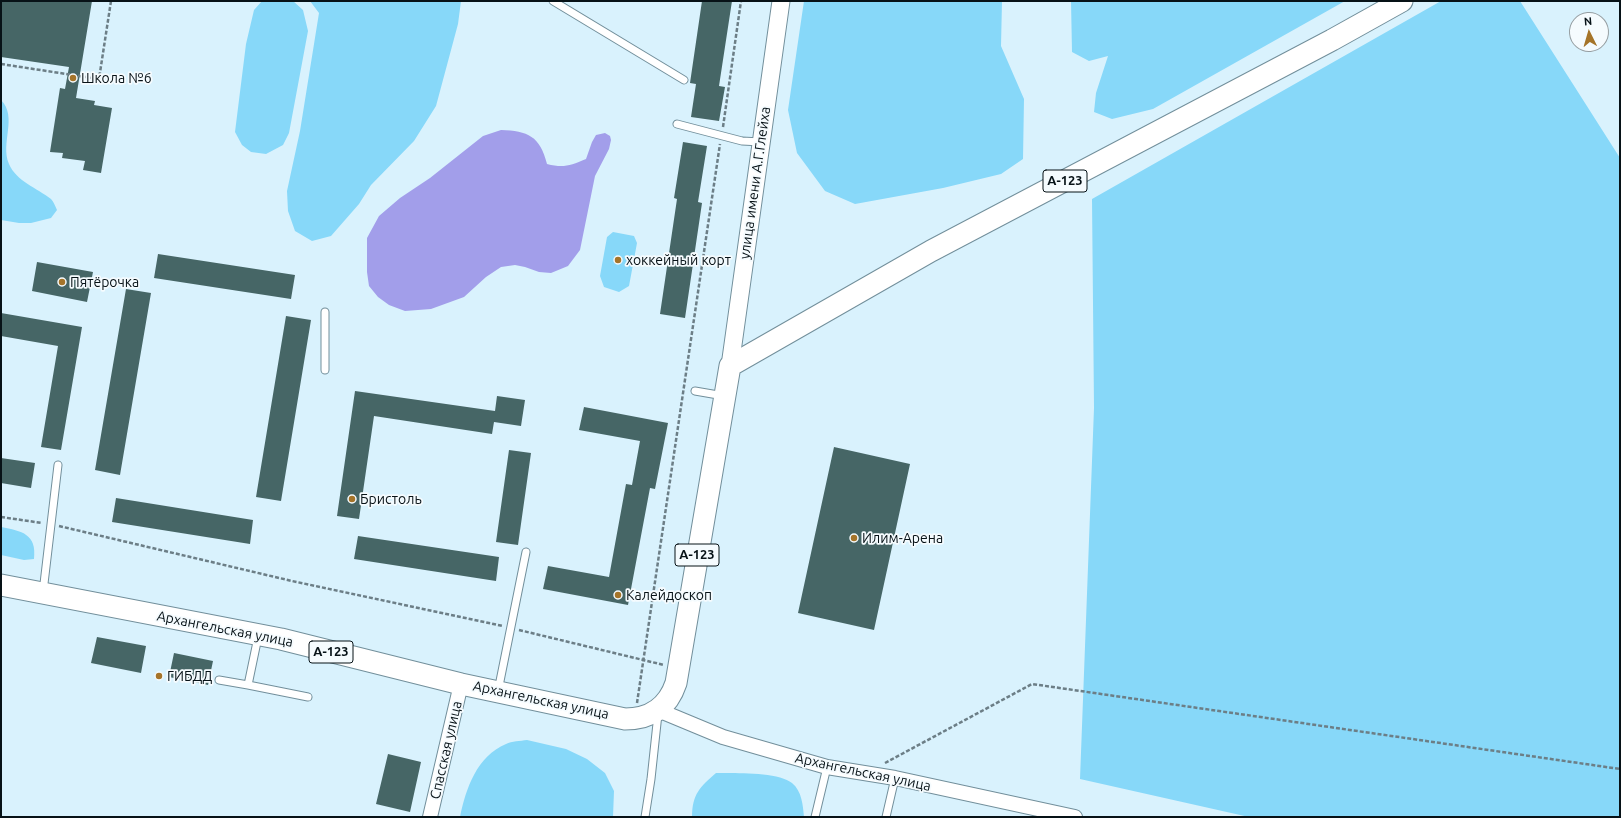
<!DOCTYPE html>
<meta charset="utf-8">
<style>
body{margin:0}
#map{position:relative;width:1621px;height:818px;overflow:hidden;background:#d9f2fd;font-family:Ubuntu,sans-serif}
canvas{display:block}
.frame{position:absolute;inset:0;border:2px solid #071217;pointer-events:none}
.north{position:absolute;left:1569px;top:12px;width:40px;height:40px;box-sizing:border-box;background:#f5fbfe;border:1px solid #969ea2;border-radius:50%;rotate:355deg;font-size:11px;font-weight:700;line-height:16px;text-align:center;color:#071217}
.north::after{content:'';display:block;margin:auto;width:14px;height:18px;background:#a57429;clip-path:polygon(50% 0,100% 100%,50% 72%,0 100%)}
</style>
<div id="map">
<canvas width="1621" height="818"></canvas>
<div class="frame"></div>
<div class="north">N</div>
</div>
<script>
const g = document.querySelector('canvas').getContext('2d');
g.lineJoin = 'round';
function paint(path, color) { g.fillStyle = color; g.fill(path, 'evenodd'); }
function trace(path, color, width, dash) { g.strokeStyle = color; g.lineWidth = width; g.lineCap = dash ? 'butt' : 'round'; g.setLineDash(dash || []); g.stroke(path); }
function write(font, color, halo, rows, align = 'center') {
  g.font = font + ' Ubuntu,sans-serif'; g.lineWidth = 3.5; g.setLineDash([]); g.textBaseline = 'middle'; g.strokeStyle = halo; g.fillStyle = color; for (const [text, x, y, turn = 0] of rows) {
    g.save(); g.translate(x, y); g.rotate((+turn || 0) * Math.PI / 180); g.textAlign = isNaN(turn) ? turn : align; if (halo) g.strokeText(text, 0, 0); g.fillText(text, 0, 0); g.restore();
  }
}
paint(new Path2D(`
 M 262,1 L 293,1 L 303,10 L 308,31 L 289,133 L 283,145 L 266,154 L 251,152 L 242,145 L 235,132 L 246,44 L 254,10 Z
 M 310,1 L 461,1 L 458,24 L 436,106 L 414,141 L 371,185 L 359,204 L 331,236 L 312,241 L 295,231 L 288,211 L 287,191 L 300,131 L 319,13 Z
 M 804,1 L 1002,1 L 1001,46 L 1024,99 L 1023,159 L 1001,174 L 943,188 L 855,204 L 825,191 L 797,153 L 788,110 Z
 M 1071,1 L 1345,1 L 1153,109 L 1112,119 L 1094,112 L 1096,93 L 1108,56 L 1089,61 L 1072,52 Z
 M 1441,1 L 1520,1 L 1620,158 L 1620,817 L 1249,817 L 1080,779 L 1094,408 L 1092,199 Z
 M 1,100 C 18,117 0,143 9,164 C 16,181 37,188 51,199 C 54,202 55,206 57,210 L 51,218 L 31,223 L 19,223 L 1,220 Z
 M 613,232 L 634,236 L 637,243 L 629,286 L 619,292 L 604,287 L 600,276 L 607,237 Z
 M 1,527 C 22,531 37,534 34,559 L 24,560 L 1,555 Z
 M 527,740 L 566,749 L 587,759 L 605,773 L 614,791 L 613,817 L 460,817 C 466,788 477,756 506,744 C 512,741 520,741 527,740 Z
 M 716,773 C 735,773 779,772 792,783 C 802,791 803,806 804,817 L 692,817 C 692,794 700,787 716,773 Z`), '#87d8f9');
paint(new Path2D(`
 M 501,130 C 528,131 540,136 547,164 C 563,168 570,166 586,159 L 592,142 L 596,135 L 605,133 L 610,136 L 611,140 L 609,149 L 595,176 L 580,250 L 568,266 L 551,273 L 539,272 L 525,267 L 515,265 L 501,267 L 486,277 L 464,297 L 431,309 L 405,311 L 389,305 L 378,297 L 369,286 L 367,272 L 367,238 L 379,216 L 400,198 L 430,178 L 483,136 Z`), '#a29eea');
paint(new Path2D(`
 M 1,1 L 92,1 L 76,98 L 95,101 L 94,105 L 112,108 L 101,173 L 83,170 L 85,161 L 62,158 L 63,153 L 50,152 L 60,88 L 65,89 L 69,67 L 1,57 Z
 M 702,1 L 732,1 L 719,86 L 725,87 L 719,121 L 691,117 L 696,84 L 690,83 Z
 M 683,142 L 707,146 L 698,202 L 702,203 L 685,318 L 660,314 L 677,199 L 674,198 Z
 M 158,254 L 295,275 L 291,299 L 154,278 Z
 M 37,262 L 93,272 L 87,302 L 32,291 Z
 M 126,289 L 151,293 L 120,475 L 95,470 Z
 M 1,313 L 82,327 L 61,450 L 41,447 L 58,346 L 1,336 Z
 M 286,316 L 311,320 L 281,501 L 256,497 Z
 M 355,391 L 495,411 L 497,396 L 525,400 L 521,426 L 494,422 L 492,434 L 374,416 L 359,519 L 337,516 Z
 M 584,407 L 668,423 L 655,489 L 650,488 L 628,605 L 543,589 L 548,566 L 609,577 L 626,484 L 632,485 L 640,441 L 579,430 Z
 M 834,447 L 910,464 L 874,630 L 798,613 Z
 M 509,450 L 531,453 L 518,545 L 496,542 Z
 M 1,458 L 35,463 L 31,488 L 1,483 Z
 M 116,498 L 253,520 L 250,544 L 112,522 Z
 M 358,536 L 499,557 L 496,581 L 354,559 Z
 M 97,637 L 146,646 L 141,673 L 91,663 Z
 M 174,653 L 213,661 L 208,685 L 169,677 Z
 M 388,754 L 421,762 L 410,812 L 376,804 Z`), '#466666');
const service = new Path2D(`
 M 553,1 L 684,80
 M 677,124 L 742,141 L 761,142
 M 325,312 L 325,370
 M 695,391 L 724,396
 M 43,592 L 58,465
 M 219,680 L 248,685 L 258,637
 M 248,685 L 308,697
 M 498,691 L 526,552
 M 645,817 L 651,779 L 658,714
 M 815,817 L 827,767
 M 886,817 L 895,778`);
const minor = new Path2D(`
 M 658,710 L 723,737 L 827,767 L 895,778 L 1075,817
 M 430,817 L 461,684`);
const tertiary = new Path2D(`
 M 730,366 L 781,1`);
const primary = new Path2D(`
 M 1,585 L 281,639 L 461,684 L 625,719 C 651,719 668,707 676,683 L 730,366 L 931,251 L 1332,40 L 1402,1`);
trace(service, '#728f9b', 9);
trace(minor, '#728f9b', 16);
trace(tertiary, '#728f9b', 19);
trace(primary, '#728f9b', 23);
trace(new Path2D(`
 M 1,64 L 99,79 L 111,1
 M 723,127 L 741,1
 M 1,517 L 42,523
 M 59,526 L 292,581 L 503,626
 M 519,630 L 664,665
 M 637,703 L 720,144
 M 885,763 L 1032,684 L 1620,769`), '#6c7e86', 2.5, [4, 2]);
trace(service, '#fff', 7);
trace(minor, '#fff', 14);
trace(tertiary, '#fff', 17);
trace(primary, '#fff', 21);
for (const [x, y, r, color] of [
 [73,78,4,"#a57429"],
 [618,260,4,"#a57429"],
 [62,282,4,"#a57429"],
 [352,499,4,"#a57429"],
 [854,538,4,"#a57429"],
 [618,595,4,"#a57429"],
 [159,676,4,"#a57429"]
]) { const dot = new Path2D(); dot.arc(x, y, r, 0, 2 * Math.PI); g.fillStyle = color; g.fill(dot); trace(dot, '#f5fbfe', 1.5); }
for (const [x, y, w] of [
 [1065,181,44],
 [697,555,44],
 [331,652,44]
]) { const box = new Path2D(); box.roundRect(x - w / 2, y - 11, w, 22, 3); g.fillStyle = '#f5fbfe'; g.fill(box); trace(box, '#071217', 1); }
write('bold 13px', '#071217', null, [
 ["А-123",1065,181],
 ["А-123",697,555],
 ["А-123",331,652]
]);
write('14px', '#071217', '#f5fbfe', [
 ["Школа №6",81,78],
 ["хоккейный корт",626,260],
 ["Пятёрочка",70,282],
 ["Бристоль",360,499],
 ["Илим-Арена",862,538],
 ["Калейдоскоп",626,595],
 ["ГИБДД",167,676]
], 'left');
write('14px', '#071217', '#f5fbfe', [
 ["улица имени А.Г.Глейха",755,183,-82],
 ["Архангельская улица",225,629,11],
 ["Архангельская улица",541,700,12],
 ["Спасская улица",446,750,-77],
 ["Архангельская улица",863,772,12]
]);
</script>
